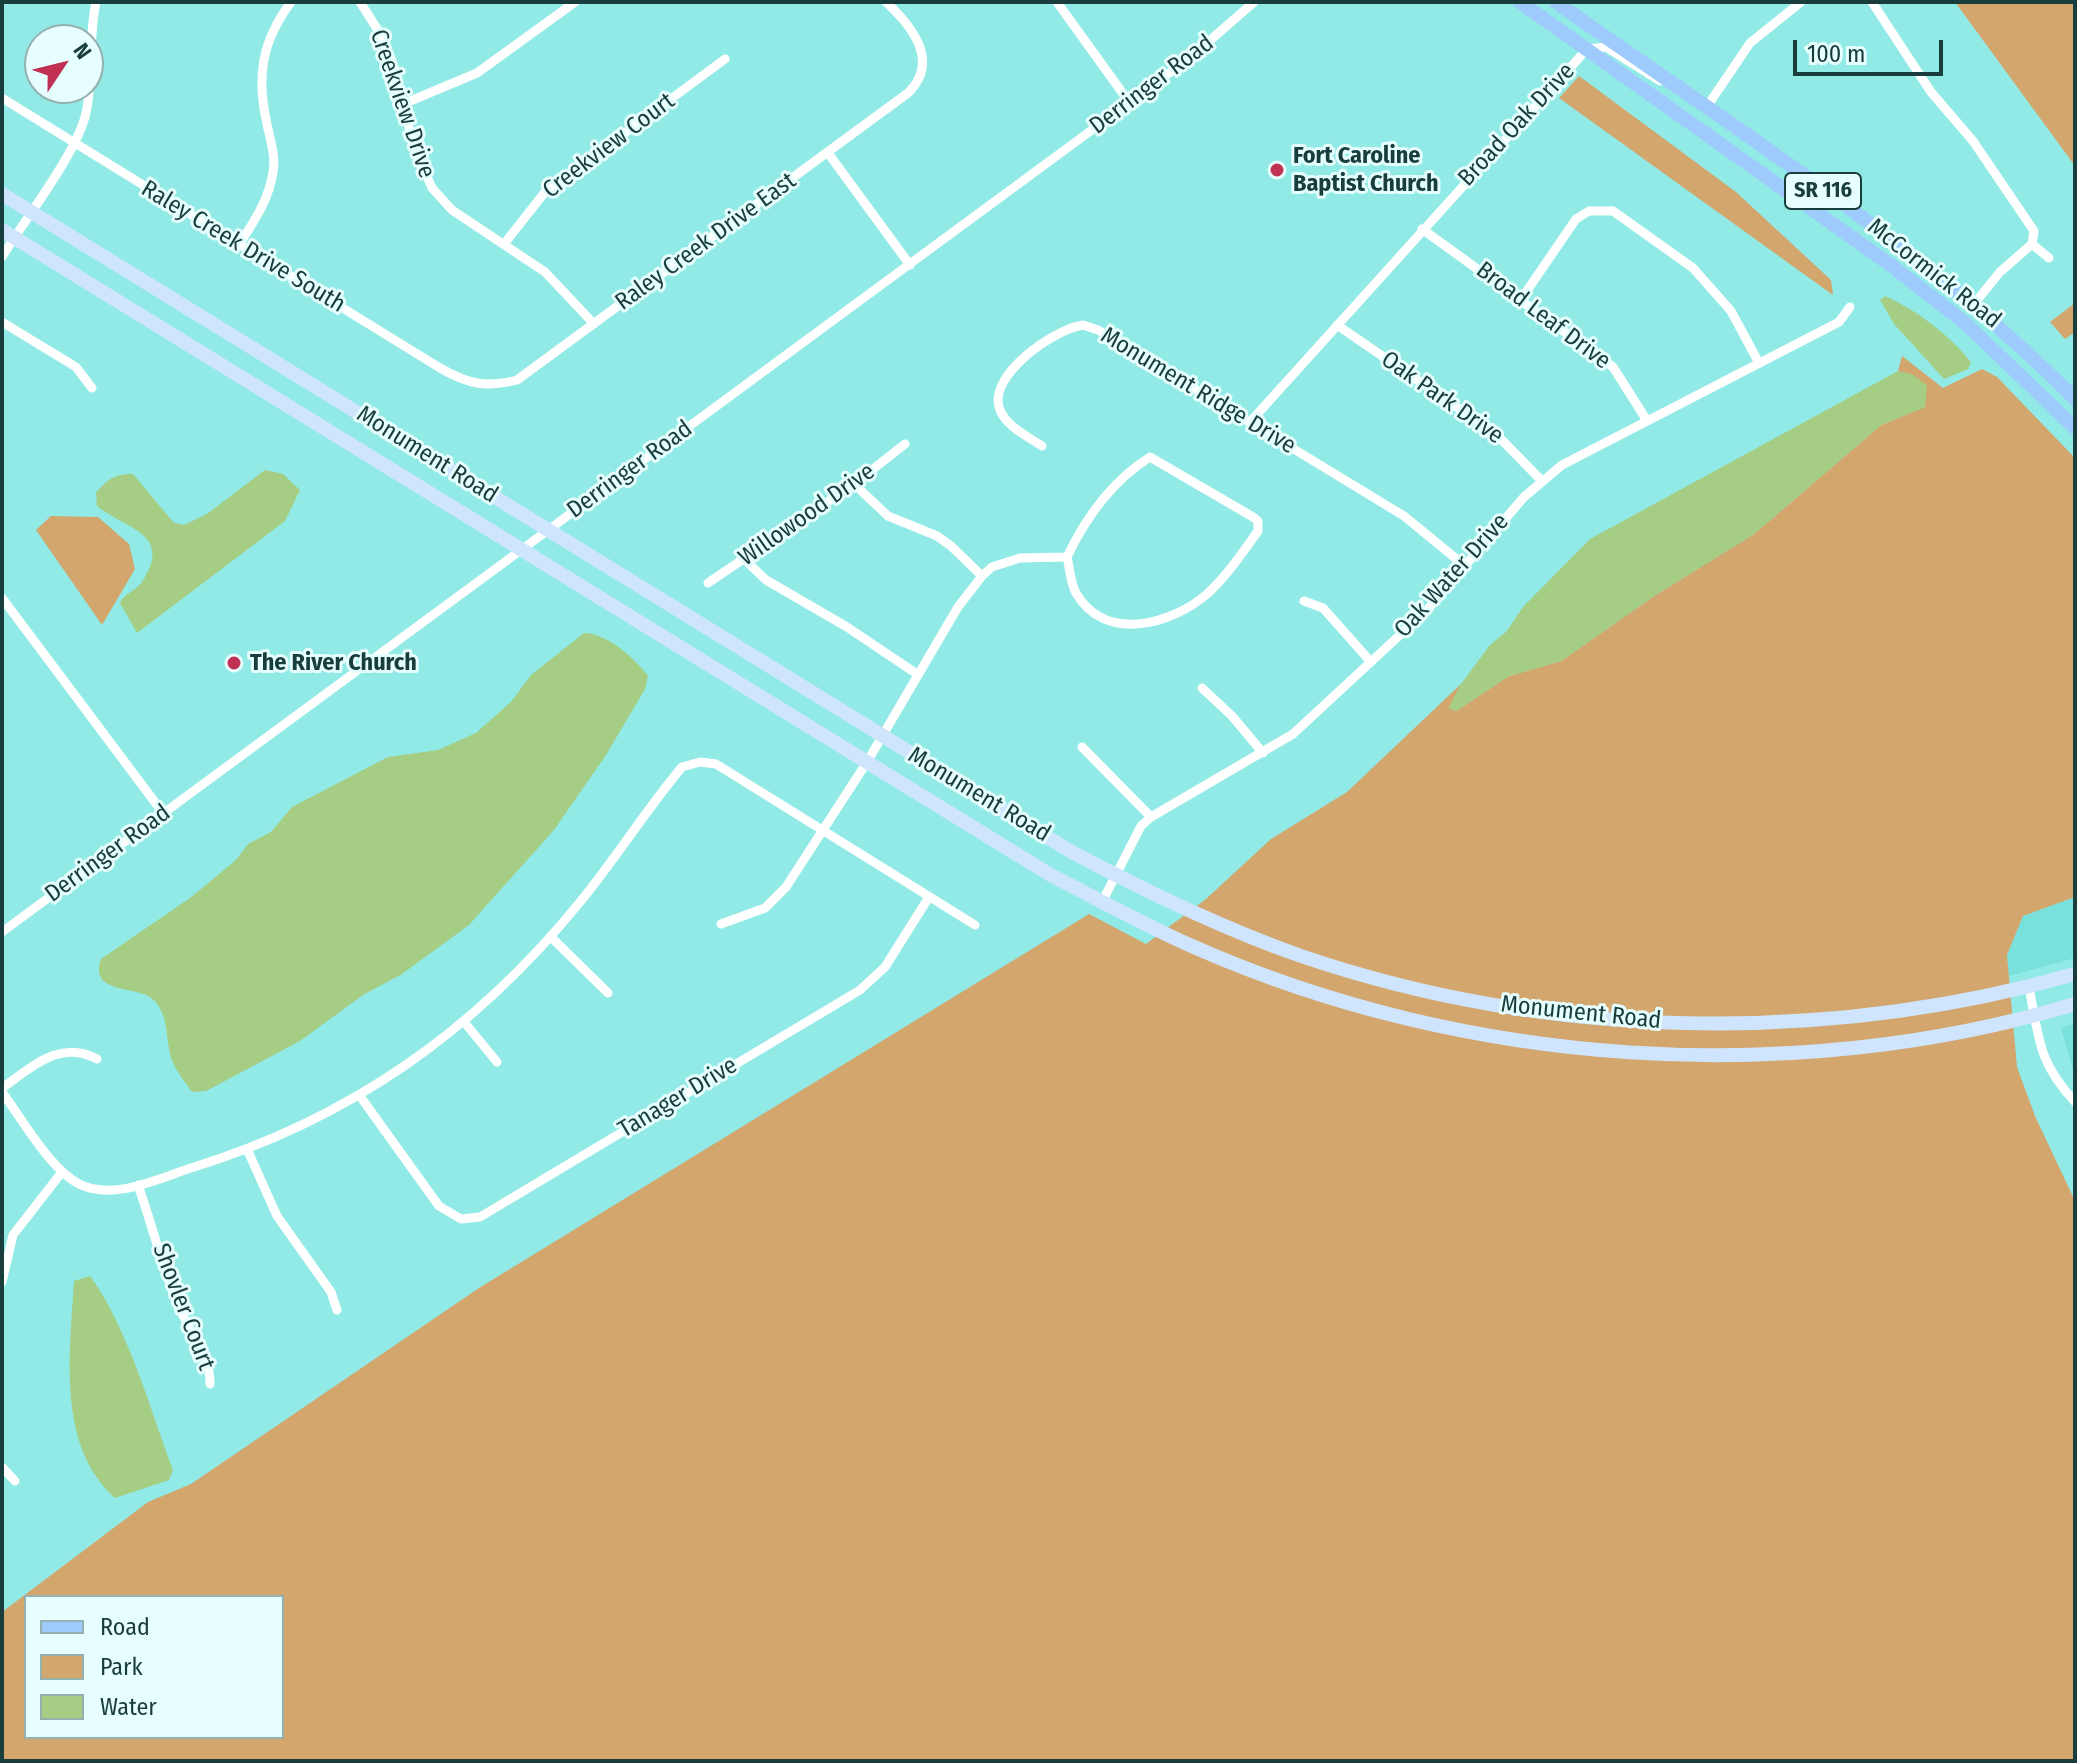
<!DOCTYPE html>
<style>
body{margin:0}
#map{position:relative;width:2077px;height:1763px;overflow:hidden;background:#91eae5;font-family:"Fira Sans Condensed",sans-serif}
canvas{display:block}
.frame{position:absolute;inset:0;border:4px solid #183d3c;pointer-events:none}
.legend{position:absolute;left:24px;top:1595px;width:260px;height:144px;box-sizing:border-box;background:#e6fefd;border:2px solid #94b1b0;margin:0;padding:10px 14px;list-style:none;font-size:24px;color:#183d3c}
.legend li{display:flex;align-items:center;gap:16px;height:40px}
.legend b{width:40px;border:2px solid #94b1b0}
.north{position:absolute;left:24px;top:24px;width:80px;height:80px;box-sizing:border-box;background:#e6fefd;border:2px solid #94b1b0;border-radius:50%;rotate:55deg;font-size:22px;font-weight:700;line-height:32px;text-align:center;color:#183d3c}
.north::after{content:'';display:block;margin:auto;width:28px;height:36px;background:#c13154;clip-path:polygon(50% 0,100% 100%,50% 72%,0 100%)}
.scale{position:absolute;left:1793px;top:40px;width:150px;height:36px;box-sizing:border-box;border:4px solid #183d3c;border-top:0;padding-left:10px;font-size:24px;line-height:28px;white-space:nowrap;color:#183d3c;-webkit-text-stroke:6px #e6fefd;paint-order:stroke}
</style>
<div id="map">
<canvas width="2077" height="1763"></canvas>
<div class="frame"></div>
<ul class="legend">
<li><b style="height:10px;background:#9ecbfc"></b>Road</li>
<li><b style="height:22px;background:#d3a66e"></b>Park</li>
<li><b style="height:22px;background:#a5cd84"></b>Water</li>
</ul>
<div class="north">N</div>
<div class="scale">100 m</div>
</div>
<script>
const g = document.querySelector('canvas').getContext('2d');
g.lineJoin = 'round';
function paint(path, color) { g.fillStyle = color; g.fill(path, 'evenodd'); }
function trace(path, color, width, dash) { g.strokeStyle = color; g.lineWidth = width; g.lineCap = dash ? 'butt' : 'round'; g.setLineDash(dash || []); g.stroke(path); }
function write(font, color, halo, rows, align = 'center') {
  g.font = font + ' "Fira Sans Condensed",sans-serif'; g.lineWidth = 6; g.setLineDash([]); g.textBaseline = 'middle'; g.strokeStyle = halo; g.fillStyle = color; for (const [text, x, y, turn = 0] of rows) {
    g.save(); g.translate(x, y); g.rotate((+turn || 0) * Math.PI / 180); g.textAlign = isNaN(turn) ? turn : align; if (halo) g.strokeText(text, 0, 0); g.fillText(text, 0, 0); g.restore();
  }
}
paint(new Path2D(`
 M 2075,897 L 2075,958 L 2009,976 L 2007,955 L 2023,916 Z
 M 2075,1023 L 2075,1076 L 2061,1028 Z`), '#7ae0db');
paint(new Path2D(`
 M 1955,2 L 2075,2 L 2075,166 Z
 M 1579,76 L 1736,192 L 1831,280 L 1833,295 L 1559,98 Z
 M 2075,303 L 2075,332 L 2065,339 L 2050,322 Z
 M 1902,356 L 1943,388 L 1982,369 L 1997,377 L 2075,458 L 2075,897 L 2023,916 L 2007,955 L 2017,1067 L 2035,1116 L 2075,1201 L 2075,1761 L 2,1761 L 2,1612 L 148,1502 L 191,1484 L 479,1288 L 1089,914 L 1146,944 L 1206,899 L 1271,839 L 1347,792 L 1461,684 L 1449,708 L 1456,711 L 1509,676 L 1561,661 L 1654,596 L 1754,534 L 1881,425 L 1925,407 L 1913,375 L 1898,371 ZM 26,1597 L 282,1597 L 282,1737 L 26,1737 Z
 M 51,516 L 98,517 L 129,544 L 135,569 L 102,625 L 36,530 Z`), '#d3a66e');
paint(new Path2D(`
 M 1885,296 C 1918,311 1948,334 1971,362 L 1968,369 L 1944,379 L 1894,324 L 1880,300 Z
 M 1898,371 L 1913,375 L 1927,385 L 1925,407 L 1881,425 L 1754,534 L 1654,596 L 1561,661 L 1509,676 L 1456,711 L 1449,708 L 1461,684 L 1490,645 L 1506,632 L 1523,607 L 1590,539 Z
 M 265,470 L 283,474 L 300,490 L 285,521 L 137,633 L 120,603 C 124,593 136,591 142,582 C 175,533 123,528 97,506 L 96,493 C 106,480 116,473 133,474 L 174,523 L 184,525 L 207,514 Z
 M 584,633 C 606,633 635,658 648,676 L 645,689 L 606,755 L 554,830 L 469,925 L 402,974 L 363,995 L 300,1041 L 206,1091 L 192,1092 C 185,1082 176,1071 172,1060 C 165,1041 170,1019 155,1001 C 139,984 88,996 101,959 L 190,898 L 236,860 L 248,844 L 271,832 L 292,807 L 388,757 L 438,750 L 476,733 L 511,702 L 531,675 Z
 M 90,1276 C 128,1328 150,1409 173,1470 L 169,1480 L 115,1498 C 56,1445 70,1352 74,1281 Z`), '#a5cd84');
trace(new Path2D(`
 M 360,2 L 383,38 L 395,69 L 412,141 L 432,188 L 452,210 L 545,272 L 594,324
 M 1057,2 L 1129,102
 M 1872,2 L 1931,92 L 1973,141 L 2034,231 L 2032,244 L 2000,272 L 1974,304
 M 2,98 L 440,368 C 468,384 486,388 517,380 L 908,93 C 940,62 913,27 886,2
 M 403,104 L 477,73 L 575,2
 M 1706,108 L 1750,43 L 1801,2
 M 828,153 L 910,265
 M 1422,229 L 1613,367 L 1646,419
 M 504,244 L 545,192 L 725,59
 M 2032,244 L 2049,258
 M 239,245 C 254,221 269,200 273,172 C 276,156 270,140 267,124 C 256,76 262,41 291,2
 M 2,257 C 25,219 77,153 86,113 C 94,76 88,39 96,2
 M 1522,298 L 1576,219 L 1589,211 L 1613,211 L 1693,268 L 1731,311 L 1759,363
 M 2,322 L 76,367 L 92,388
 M 1337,325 L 1496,434 L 1541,480
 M 1251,421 L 1587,49 L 1606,47 L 1660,81
 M 1042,446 C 1027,436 1007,427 1000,410 C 986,376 1054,329 1083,325 L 1098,330 L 1404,516 L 1465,566
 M 1150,457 L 1253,517 L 1258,521 L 1258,531 C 1242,553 1227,576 1207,594 C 1171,625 1105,643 1076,593 C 1070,582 1070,569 1067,557 C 1086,517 1112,481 1150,457 Z
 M 854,484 L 888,516 L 937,536 L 951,546 L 982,576
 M 744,559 L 766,580 L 847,627 L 917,674
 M 708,583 L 854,484 L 905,444
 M 2,598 L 163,813
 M 1304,601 L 1323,608 L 1371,662
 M 1202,688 L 1232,716 L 1263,753
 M 1082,747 L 1151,817
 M 1102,902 L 1141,826 L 1151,817 L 1293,734 L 1428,609 L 1524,497 L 1562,465 L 1839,322 L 1850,307
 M 721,924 L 765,908 L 786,887 L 867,762 L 958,607 L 982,576 L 992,567 L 1020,558 L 1067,557
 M 2,932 L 1191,57 L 1254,2
 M 551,937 L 608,993
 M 2029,987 C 2039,1039 2038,1062 2075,1102
 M 465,1023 L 497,1062
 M 2,1088 C 32,1067 60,1039 97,1059
 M 2,1092 C 22,1119 50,1169 79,1184 C 113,1201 157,1179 191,1168 C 350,1119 475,1031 580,902 C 616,858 646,810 682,767 L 700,762 L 716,764 L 975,925
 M 360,1096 L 439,1206 L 461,1219 L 480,1217 L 860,990 L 885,967 L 929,897
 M 247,1149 L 277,1216 L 331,1292 L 337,1310
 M 138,1185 C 151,1222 161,1261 175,1298 C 185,1326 211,1355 210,1384
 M 2,1282 L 13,1235 L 62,1172
 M 2,1467 L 15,1481`), '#fff', 9);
trace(new Path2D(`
 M 2,194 L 1070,851 C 1145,891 1221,928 1301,956 C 1548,1040 1824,1045 2075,974
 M 2,230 L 1049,874 C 1097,899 1144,925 1194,947 C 1466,1067 1791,1089 2075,1004`), '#cfe5fe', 14);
trace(new Path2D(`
 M 1520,2 L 1892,266 L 1965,323 L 2075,428
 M 1556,2 C 1733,128 1921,244 2075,399`), '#9ecbfc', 14);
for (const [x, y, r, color] of [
 [1277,170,8,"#c13154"],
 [234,663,8,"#c13154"]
]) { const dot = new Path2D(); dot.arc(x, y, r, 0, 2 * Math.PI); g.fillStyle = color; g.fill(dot); trace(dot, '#e6fefd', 3); }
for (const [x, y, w] of [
 [1823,191,76]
]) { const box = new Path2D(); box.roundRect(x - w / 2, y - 18, w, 36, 6); g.fillStyle = '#e6fefd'; g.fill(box); trace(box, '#183d3c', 2); }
write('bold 22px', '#183d3c', null, [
 ["SR 116",1823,191]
]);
write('24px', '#183d3c', '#e6fefd', [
 ["Derringer Road",1152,85,-37],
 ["Creekview Drive",402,104,71],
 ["Broad Oak Drive",1517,125,-47],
 ["Creekview Court",609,146,-37],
 ["Raley Creek Drive East",706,242,-36],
 ["Raley Creek Drive South",243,247,31],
 ["McCormick Road",1934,274,38],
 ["Broad Leaf Drive",1543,316,37],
 ["Monument Ridge Drive",1198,391,31],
 ["Oak Park Drive",1442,398,35],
 ["Monument Road",427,455,32],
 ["Derringer Road",630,470,-36],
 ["Willowood Drive",807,515,-35],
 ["Oak Water Drive",1452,576,-48],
 ["Monument Road",979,795,31],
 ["Derringer Road",108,854,-36],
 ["Monument Road",1581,1013,6],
 ["Tanager Drive",678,1098,-31],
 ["Shovler Court",183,1307,69]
]);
write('bold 24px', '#183d3c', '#e6fefd', [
 ["Fort Caroline",1293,156],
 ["Baptist Church",1293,184],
 ["The River Church",250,663]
], 'left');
</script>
